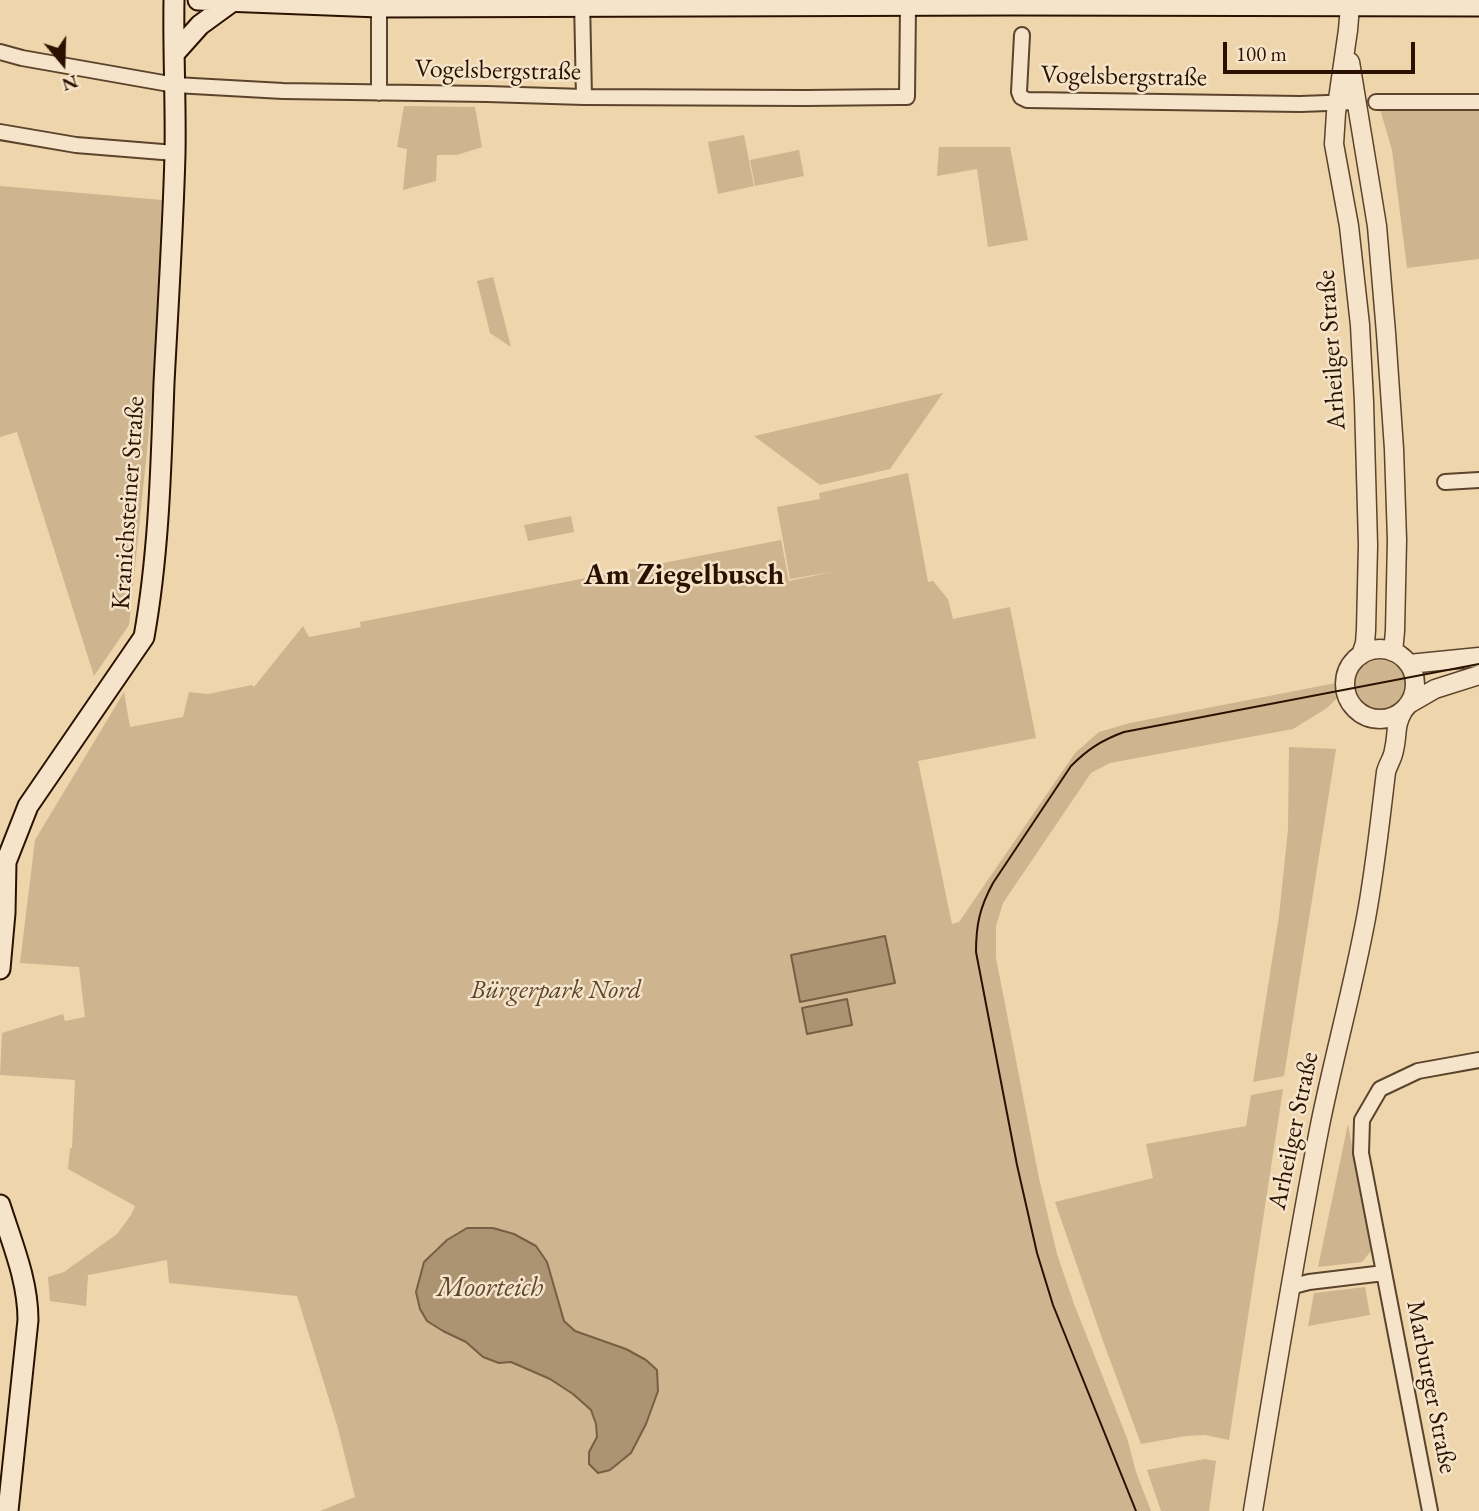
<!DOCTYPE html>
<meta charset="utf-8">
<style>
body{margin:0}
#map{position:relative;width:1479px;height:1511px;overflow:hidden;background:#efd5ac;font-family:"EB Garamond",serif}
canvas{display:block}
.north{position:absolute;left:28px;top:28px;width:70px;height:70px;-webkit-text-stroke:5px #f5e4c9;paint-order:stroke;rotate:161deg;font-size:19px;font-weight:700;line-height:28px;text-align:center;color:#2b1200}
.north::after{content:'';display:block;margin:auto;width:24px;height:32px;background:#2b1200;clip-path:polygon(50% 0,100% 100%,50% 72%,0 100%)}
.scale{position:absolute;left:1223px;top:42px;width:192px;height:32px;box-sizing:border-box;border:4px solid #2b1200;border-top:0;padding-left:9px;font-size:21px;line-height:24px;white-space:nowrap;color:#2b1200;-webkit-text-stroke:5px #f5e4c9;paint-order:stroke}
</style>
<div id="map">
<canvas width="1479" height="1511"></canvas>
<div class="north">N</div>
<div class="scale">100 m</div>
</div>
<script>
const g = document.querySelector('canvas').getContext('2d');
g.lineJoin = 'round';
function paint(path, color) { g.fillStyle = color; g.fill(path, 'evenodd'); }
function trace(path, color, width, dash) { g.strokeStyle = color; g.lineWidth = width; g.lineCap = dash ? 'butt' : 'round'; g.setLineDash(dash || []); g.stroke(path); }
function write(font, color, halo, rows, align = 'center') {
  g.font = font + ' "EB Garamond",serif'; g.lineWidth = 5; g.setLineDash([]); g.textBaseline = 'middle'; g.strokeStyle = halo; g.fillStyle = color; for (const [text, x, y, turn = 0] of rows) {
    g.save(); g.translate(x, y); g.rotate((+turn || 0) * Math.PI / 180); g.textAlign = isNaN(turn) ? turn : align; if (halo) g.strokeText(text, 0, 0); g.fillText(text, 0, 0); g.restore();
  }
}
paint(new Path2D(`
 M 404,106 L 475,107 L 482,147 L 457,155 L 437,155 L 436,181 L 403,190 L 407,149 L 397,147 Z
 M 1479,106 L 1479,259 L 1407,268 L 1392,150 L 1380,109 Z
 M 744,135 L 754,186 L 718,194 L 708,142 Z
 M 939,147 L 1010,147 L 1028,240 L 988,247 L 977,169 L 937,176 Z
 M 799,150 L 804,176 L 755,186 L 750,160 Z
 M 0,186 L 162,200 L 161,243 L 152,402 L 129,625 L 94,676 L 17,432 L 0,437 Z
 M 493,277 L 511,347 L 490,333 L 477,281 Z
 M 943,393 L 890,469 L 820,485 L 754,436 Z
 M 908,473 L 928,582 L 933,581 L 948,599 L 953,619 L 1010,607 L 1036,738 L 918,761 L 952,924 L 959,922 L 1075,753 L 1099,732 L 1130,723 L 1341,682 L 1340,695 L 1327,708 L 1293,729 L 1110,763 L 1091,773 L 1003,903 L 996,926 L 996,958 L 1039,1178 L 1057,1254 L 1074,1304 L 1127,1438 L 1136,1472 L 1151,1511 L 320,1511 L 355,1497 L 337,1425 L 297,1296 L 169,1283 L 167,1260 L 88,1275 L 86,1306 L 50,1301 L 48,1277 L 64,1272 L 117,1234 L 131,1215 L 135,1206 L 68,1169 L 70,1148 L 72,1148 L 75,1080 L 0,1075 L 2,1033 L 63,1014 L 65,1021 L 85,1017 L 79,967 L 20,963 L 35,840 L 124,692 L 130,727 L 183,717 L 189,692 L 208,694 L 252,685 L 254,687 L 303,626 L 309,637 L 361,627 L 360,622 L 781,540 L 789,581 L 832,572 L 790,579 L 777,507 L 820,499 L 819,493 Z
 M 571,516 L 574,532 L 528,541 L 524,525 Z
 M1354 686a26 26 0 1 1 52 0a26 26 0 1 1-52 0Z
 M 1289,747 L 1336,749 L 1284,1076 L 1253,1082 L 1279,916 L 1288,829 Z
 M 1283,1089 L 1229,1440 L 1205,1435 L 1185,1436 L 1141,1444 L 1103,1341 L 1055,1202 L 1153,1178 L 1146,1144 L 1246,1126 L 1251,1095 Z
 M 1348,1124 L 1371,1251 L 1362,1262 L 1318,1267 Z
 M 1365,1287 L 1370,1315 L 1308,1326 L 1314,1293 Z
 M 1205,1459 L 1216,1461 L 1209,1511 L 1161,1511 L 1147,1470 Z`), '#ceb48f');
const water = new Path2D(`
 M 885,936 L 895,983 L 800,1002 L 791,955 Z
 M 847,999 L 852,1025 L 807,1034 L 802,1008 Z
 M 467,1228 L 493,1228 L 514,1234 L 536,1246 L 547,1262 L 564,1321 L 575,1331 L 626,1349 L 646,1360 L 657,1370 L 658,1391 L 646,1424 L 631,1453 L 610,1470 L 598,1473 L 589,1464 L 589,1452 L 597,1437 L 596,1424 L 591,1410 L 573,1394 L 550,1379 L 511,1362 L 499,1363 L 483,1357 L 466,1342 L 443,1331 L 427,1321 L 420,1309 L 416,1292 L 424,1262 L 447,1240 Z`);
paint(water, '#ac9372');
trace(water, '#785f44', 2);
const minor = new Path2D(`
 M 379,0 L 379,93
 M 582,0 L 584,97
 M 1022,35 L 1019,92 L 1021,97 L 1027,100 L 1300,104 L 1356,102
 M 0,52 L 22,58 L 175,85 L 283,91 L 487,94 L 584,97 L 806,98 L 899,97 L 907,97 L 908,5
 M 1376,102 L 1479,102
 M 0,132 L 76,145 L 175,153
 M 1445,482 L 1479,480
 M 1290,1287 L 1309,1282 L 1384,1273
 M 1430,1511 L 1361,1153 L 1362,1120 L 1380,1089 L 1418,1071 L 1479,1060`);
const tertiary = new Path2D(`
 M 1350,6 L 1348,30 L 1336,113 L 1334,144 L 1349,226 L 1360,325 L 1364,402 L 1368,545 L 1366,630 L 1365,643 L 1361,655
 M 1350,62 L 1377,226 L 1386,333 L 1394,449 L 1397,540 L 1395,631 L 1393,652
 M1345 684a35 35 0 1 1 70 0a35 35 0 1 1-70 0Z
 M 1409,664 L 1479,657
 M 1409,704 L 1435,689 L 1479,675
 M 1253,1511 C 1274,1382 1295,1253 1320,1125 C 1334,1056 1353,988 1366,918 C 1375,870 1380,821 1386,772 C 1388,764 1393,758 1394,750 C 1398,734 1394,727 1403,711`);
const secondary = new Path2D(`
 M 198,0 L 379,7 L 1012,5 L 1479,6
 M 175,53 L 200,25 L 233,1
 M 0,969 L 5,913 L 6,862 L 28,806 L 144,637 C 159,553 161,467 164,383 C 168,306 173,230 175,154 C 176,103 173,51 174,0
 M 0,1205 C 12,1243 28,1280 28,1320 L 8,1511`);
trace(minor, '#5c432b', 18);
trace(tertiary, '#5c432b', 21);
trace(secondary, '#2b1200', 23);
trace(minor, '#f5e4c9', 14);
trace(tertiary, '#f5e4c9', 18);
trace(secondary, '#f5e4c9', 19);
trace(new Path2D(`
 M 1136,1511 L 1053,1305 L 1037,1253 L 1017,1165 L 976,952 C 976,924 980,907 993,883 L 1071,766 C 1088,749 1102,740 1124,732 L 1479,664`), '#2b1200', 2);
write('26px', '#2b1200', '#f5e4c9', [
 ["Vogelsbergstraße",498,71,1],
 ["Vogelsbergstraße",1124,77,1],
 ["Arheilger Straße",1332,350,-94],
 ["Kranichsteiner Straße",129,503,-86],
 ["Arheilger Straße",1294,1131,-78],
 ["Marburger Straße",1431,1387,79]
]);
write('italic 26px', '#5c432b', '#f5e4c9', [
 ["Bürgerpark Nord",556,991]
]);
write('italic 28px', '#5f462e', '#f5e4c9', [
 ["Moorteich",490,1288]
]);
write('bold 30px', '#2b1200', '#f5e4c9', [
 ["Am Ziegelbusch",684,576]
]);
</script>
